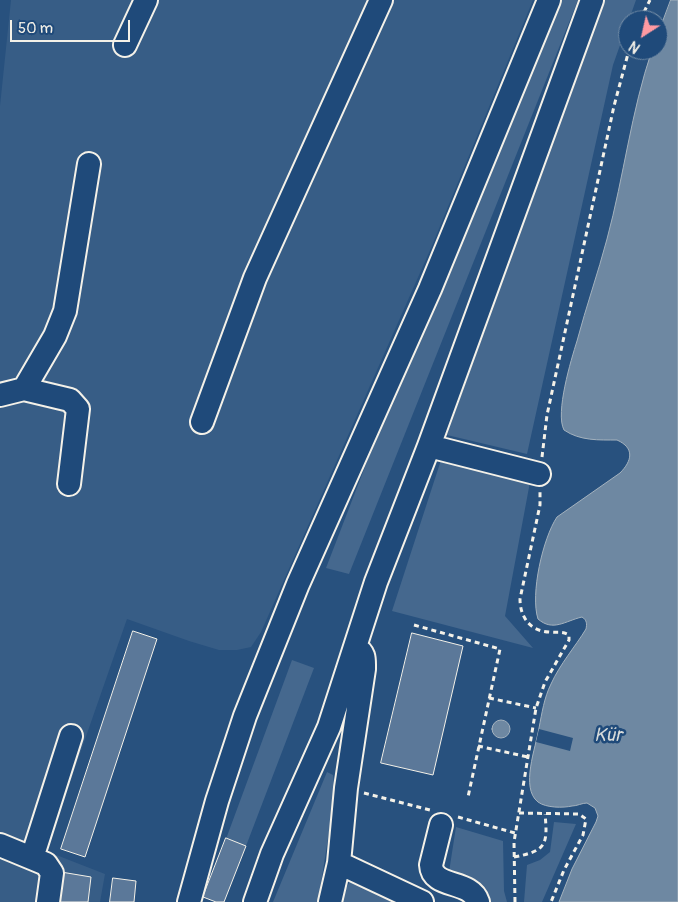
<!DOCTYPE html>
<meta charset="utf-8">
<style>
body{margin:0}
#map{position:relative;width:678px;height:902px;overflow:hidden;background:#28517e;font-family:Pangolin,sans-serif}
canvas{display:block}
.north{position:absolute;left:618px;top:10px;width:50px;height:50px;box-sizing:border-box;background:#1f4a7a;border:1px solid #748da6;border-radius:50%;rotate:215deg;font-size:14px;font-weight:700;line-height:20px;text-align:center;color:#f4f1e8}
.north::after{content:'';display:block;margin:auto;width:18px;height:22px;background:#ff9aa2;clip-path:polygon(50% 0,100% 100%,50% 72%,0 100%)}
.scale{position:absolute;left:10px;top:20px;width:120px;height:22px;box-sizing:border-box;border:2px solid #f4f1e8;border-top:0;padding-left:6px;font-size:15px;line-height:18px;white-space:nowrap;color:#f4f1e8;-webkit-text-stroke:4px #1f4a7a;paint-order:stroke}
</style>
<div id="map">
<canvas width="678" height="902"></canvas>
<div class="north">N</div>
<div class="scale">50 m</div>
</div>
<script>
const g = document.querySelector('canvas').getContext('2d');
g.lineJoin = 'round';
function paint(path, color) { g.fillStyle = color; g.fill(path, 'evenodd'); }
function trace(path, color, width, dash) { g.strokeStyle = color; g.lineWidth = width; g.lineCap = dash ? 'butt' : 'round'; g.setLineDash(dash || []); g.stroke(path); }
function write(font, color, halo, rows, align = 'center') {
  g.font = font + ' Pangolin,sans-serif'; g.lineWidth = 5; g.setLineDash([]); g.textBaseline = 'middle'; g.strokeStyle = halo; g.fillStyle = color; for (const [text, x, y, turn = 0] of rows) {
    g.save(); g.translate(x, y); g.rotate((+turn || 0) * Math.PI / 180); g.textAlign = isNaN(turn) ? turn : align; if (halo) g.strokeText(text, 0, 0); g.fillText(text, 0, 0); g.restore();
  }
}
paint(new Path2D(`
 M 11,0 L 533,0 L 431,248 L 261,632 L 251,647 L 237,650 L 219,650 L 189,641 L 127,619 L 46,851 L 105,874 L 100,902 L 0,902 L 0,106 Z`), '#375d86');
paint(new Path2D(`
 M 561,0 L 578,0 L 349,574 L 326,568 L 368,459 Z
 M 601,0 L 636,0 L 613,65 L 527,454 L 447,435 Z
 M 441,460 L 530,482 L 505,616 L 533,648 L 392,611 Z
 M 292,660 L 314,668 L 246,846 L 226,839 Z
 M 327,772 L 333,775 L 335,794 L 318,902 L 273,902 Z
 M 554,822 L 576,824 L 542,902 L 524,902 L 527,865 L 540,860 L 550,852 Z
 M 456,827 L 503,841 L 504,891 L 507,902 L 491,902 L 483,887 L 449,872 Z
 M 351,880 L 397,902 L 341,902 L 344,892 Z`), '#45688e');
const water = new Path2D(`
 M 671,0 L 678,0 L 678,902 L 559,902 L 572,869 L 596,822 L 598,816 L 595,808 L 587,803 C 582,803 577,806 572,806 C 563,808 546,808 538,802 C 520,788 536,747 539,728 C 542,713 544,698 551,684 C 560,664 575,647 586,629 C 587,624 587,620 582,617 C 565,621 553,632 538,619 C 530,594 543,538 557,517 L 620,473 C 632,461 635,448 617,440 C 599,440 580,441 564,430 C 555,413 571,360 577,341 C 586,307 598,273 607,239 C 624,176 631,112 652,50 L 658,50 L 658,34 Z
 M492 729a9 9 0 1 1 18 0a9 9 0 1 1-18 0Z`);
paint(water, '#6e88a2');
trace(water, '#a4b2be', 1);
paint(new Path2D(`
 M 539,729 L 573,738 L 570,751 L 536,742 Z`), '#28517e');
const building = new Path2D(`
 M 133,631 L 157,639 L 85,857 L 61,849 Z
 M 412,633 L 463,646 L 433,775 L 381,763 Z
 M 226,838 L 246,846 L 224,902 L 216,902 L 203,897 Z
 M 61,872 L 91,877 L 88,902 L 56,902 Z
 M 113,878 L 136,881 L 134,902 L 110,902 Z`);
paint(building, '#5b7899');
trace(building, '#f4f1e8', 1);
const minor = new Path2D(`
 M 125,45 L 146,0
 M 24,389 L 70,400 L 78,409 L 69,484
 M 0,395 L 24,389 L 55,336 L 65,311 L 89,164
 M 202,422 L 255,278 L 381,0
 M 429,446 L 539,474
 M 441,825 L 431,865 C 432,889 471,879 478,902
 M 0,845 L 46,864 L 52,873 L 48,902
 M 32,858 L 71,736
 M 339,863 L 422,902
 M 189,902 L 217,801 L 245,716 L 298,584 L 430,289 L 549,0
 M 255,902 L 272,854 L 329,727 L 376,582 L 429,446 L 592,0
 M 330,902 L 339,863 L 346,788 L 364,669 C 364,659 365,653 356,648`);
trace(minor, '#f4f1e8', 26);
trace(new Path2D(`
 M 640,20 L 650,0
 M 542,457 L 547,415 L 614,106 L 629,50
 M 414,625 L 500,649 L 468,797
 M 489,698 L 536,708
 M 478,746 L 528,757
 M 364,793 L 430,810
 M 519,813 L 579,814 L 586,819 L 583,835 L 564,870 L 551,902
 M 458,817 L 515,833
 M 514,857 C 546,851 548,845 545,814
 M 515,902 L 514,842 L 536,708 L 545,682 L 569,640 L 569,635 C 562,631 557,633 549,632 C 530,631 520,617 520,599 L 540,505 L 540,491`), '#f4f1e8', 3, [5, 4]);
trace(minor, '#1f4a7a', 22);
write('italic 19px', '#d9dcda', '#1f4a7a', [
 ["Kür",608,736]
]);
</script>
